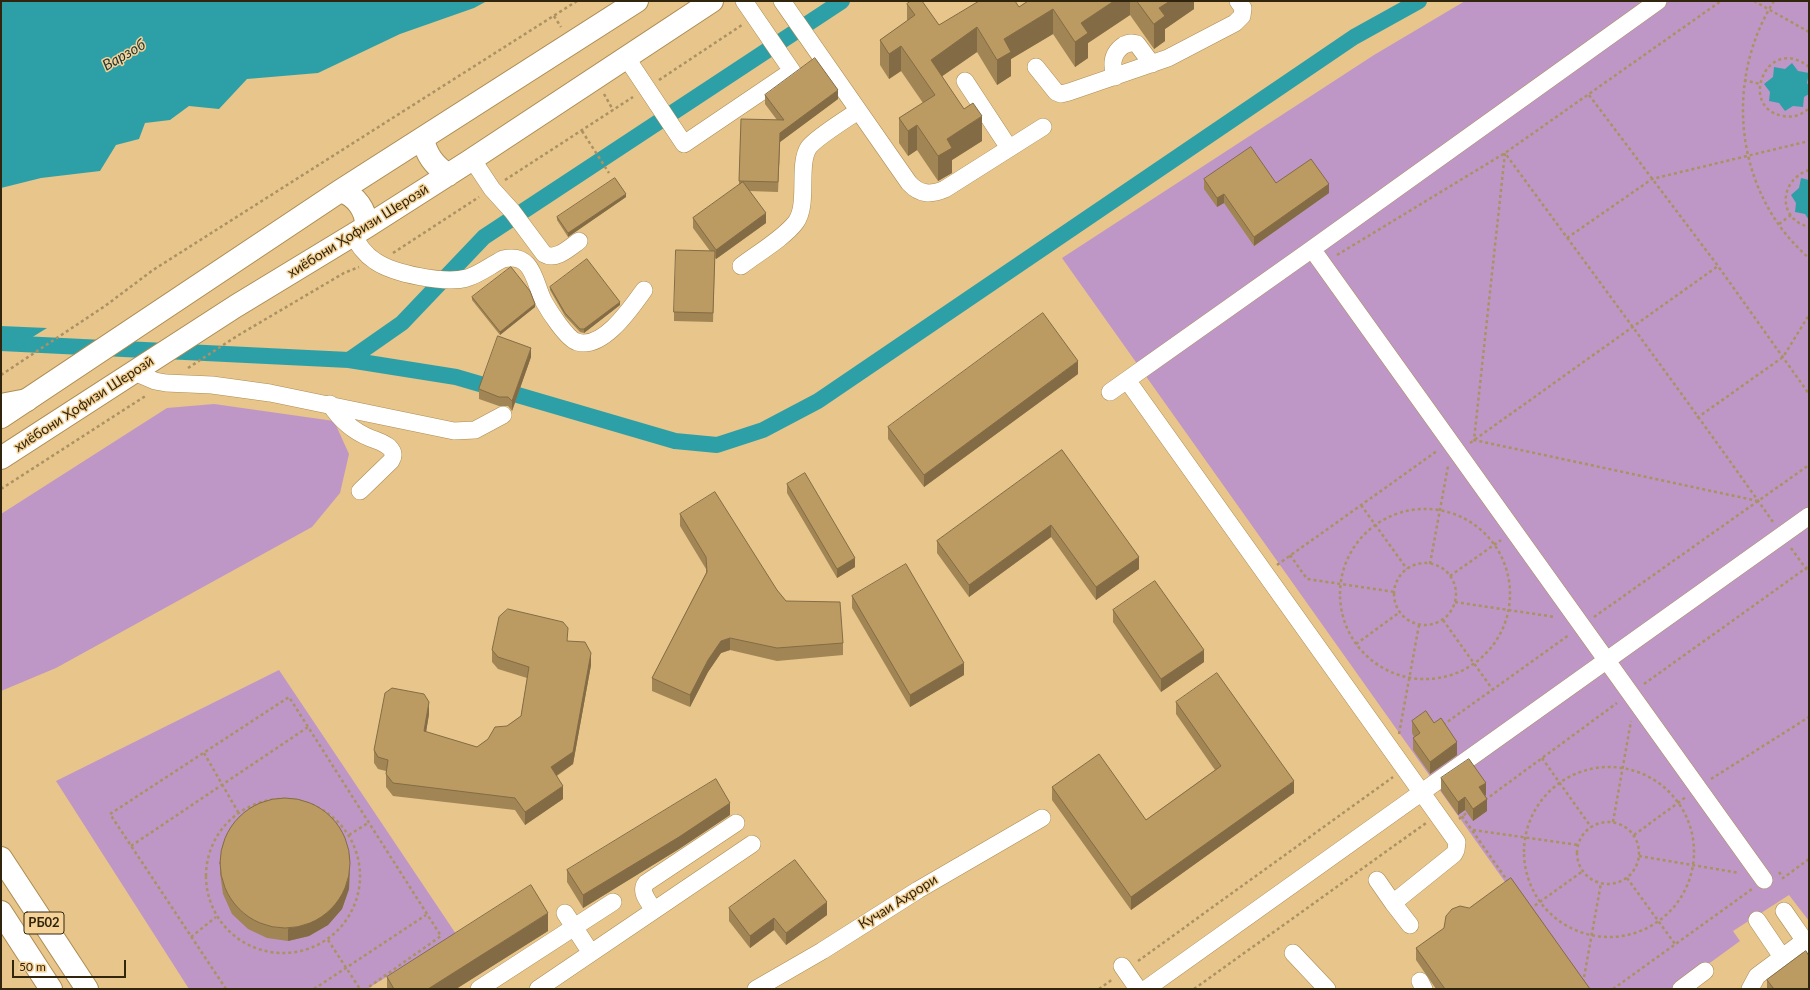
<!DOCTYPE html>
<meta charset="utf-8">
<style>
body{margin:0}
#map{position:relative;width:1810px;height:990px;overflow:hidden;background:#e7c58b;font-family:Lato,sans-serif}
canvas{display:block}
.frame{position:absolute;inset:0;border:2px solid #32250d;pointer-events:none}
.scale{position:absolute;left:12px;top:960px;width:114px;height:18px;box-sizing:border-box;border:2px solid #32250d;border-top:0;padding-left:5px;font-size:12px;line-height:14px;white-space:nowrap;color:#32250d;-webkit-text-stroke:3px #f4d298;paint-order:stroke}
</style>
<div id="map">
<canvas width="1810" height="990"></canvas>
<div class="frame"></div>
<div class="scale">50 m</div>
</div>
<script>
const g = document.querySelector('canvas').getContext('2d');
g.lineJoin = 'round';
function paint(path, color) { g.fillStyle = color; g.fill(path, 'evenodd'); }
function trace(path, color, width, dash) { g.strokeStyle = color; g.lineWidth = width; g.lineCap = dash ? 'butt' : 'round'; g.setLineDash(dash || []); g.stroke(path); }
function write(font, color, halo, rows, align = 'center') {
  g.font = font + ' Lato,sans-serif'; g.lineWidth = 3; g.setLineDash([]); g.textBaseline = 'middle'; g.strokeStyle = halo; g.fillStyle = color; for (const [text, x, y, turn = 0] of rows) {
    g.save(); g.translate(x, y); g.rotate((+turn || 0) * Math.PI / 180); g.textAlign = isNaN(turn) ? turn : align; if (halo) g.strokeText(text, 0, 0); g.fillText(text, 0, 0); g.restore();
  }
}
paint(new Path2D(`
 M 1465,1 L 1809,1 L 1809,921 L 1789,895 L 1733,931 L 1740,941 L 1674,989 L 1581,989 L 1062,258 L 1374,55 Z
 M 214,404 L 334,421 L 349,454 L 340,493 L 312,527 L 56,668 L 1,691 L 1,514 L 167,408 Z
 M 279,670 L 456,934 L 367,989 L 189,989 L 56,781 Z`), '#be97c6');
paint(new Path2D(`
 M 1,1 L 487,1 L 474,8 L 400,34 L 318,73 L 247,79 L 219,109 L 189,106 L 170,120 L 145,123 L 139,139 L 116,145 L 100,171 L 41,178 L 1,188 Z
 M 1792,63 L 1798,71 L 1809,73 L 1807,83 L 1809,86 L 1809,94 L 1804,97 L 1803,107 L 1793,106 L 1785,111 L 1779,103 L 1769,101 L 1770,92 L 1764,84 L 1773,77 L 1774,67 L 1785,69 Z
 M 1801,178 L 1809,180 L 1809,220 L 1805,214 L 1795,212 L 1796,203 L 1791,195 L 1799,188 Z
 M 1,326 L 47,328 L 10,351 L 1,351 Z`), '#2da0a7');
trace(new Path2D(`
 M 1,343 L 349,360 L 456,377 L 675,441 L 717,445 L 763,430 L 818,401 L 1354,37 L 1419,1
 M 349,360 L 402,323 L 484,237 L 842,1`), '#2da0a7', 16);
const minor = new Path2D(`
 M 782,1 L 909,183 C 920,195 931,195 945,189 L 1043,127
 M 1658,1 L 1312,249 L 1764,880
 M 626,57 L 684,144 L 792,71 L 744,1
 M 1036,67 L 1056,92 L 1061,94 L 1069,92 L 1168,58 L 1235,23 L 1242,16 L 1243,8 L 1238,1
 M 1115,77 C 1111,64 1112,53 1124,45 C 1129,43 1132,42 1137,44 L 1152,64
 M 965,81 L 1009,148
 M 472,159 L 492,189 L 512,211 L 544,254 C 556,261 569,248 579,241
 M 353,235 C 359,245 364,254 375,261 C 394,274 445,284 467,278 C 480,274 491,265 503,259 C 534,252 534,283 544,302 C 549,311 567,339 577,342 C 603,350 631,308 644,290
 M 741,266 C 758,253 784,238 796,222 C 809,204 797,164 809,147 C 817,137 846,119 858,111
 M 134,372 L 155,381 L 166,383 L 212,385 L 270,393 L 454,431 L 475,430 L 503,415
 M 1127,380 L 1457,842 L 1456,850 L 1454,854 L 1393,903 L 1377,880
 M 1110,392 L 1312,249
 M 330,404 C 340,420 353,431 370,438 C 376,440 384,443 389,447 C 394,452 394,456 391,461 L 360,491
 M 1393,903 L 1410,925
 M 654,910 C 649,902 639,892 646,883 L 736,823
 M 1784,911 L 1809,947
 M 565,913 L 591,953
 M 1757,920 L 1782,957
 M 1293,953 L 1327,989
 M 1122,966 L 1138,989
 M 1420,981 L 1424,989
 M 479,989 L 613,902
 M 538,989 L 752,844
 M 756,989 L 822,951 L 918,890 L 1042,818
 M 1146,989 L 1809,516
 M 1681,989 L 1705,971
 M 1750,989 L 1757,976 L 1804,941`);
const major = new Path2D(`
 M 423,138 C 426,155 434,165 448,175
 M 340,191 C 356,195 367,211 366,227
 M 1,417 L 340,191 L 637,1
 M 1,458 L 236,306 L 366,227 L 468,162 L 712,1`);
const highway = new Path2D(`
 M 1,405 L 27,400
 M 1,858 L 87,989
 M 1,912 L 51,989`);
trace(minor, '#ac8c53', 18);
trace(major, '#ac8c53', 24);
trace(highway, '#ac8c53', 24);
trace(new Path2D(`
 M 1754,1 L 1809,32
 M 1774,1 C 1723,82 1735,194 1809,258
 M 554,16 L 561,27
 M 1809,67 C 1767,33 1737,108 1783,116 C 1793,118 1802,115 1809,108
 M 659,80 L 742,25
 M 1744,80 L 1760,84
 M 604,94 L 613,110
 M 1589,95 L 1718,266 L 1809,394
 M 582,131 L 609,173
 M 1809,170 C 1779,180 1777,219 1809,227
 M 505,180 L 633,97
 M 1779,224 L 1791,215
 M 1567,238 L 1652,179 L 1809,141
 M 393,253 L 479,197
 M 1337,255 L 1505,153 L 1721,1
 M 188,368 L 237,336 L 344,273 L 359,267
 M 1,375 L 105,306 L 153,270 L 577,1
 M 1697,418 L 1783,357 L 1809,315
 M 1470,443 L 1718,266
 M 1,489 L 147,395
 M 1758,501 L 1474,440 L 1505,153 C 1595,276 1686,398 1773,522
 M 1361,505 L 1407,569
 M1340 594a85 85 0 1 1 170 0a85 85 0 1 1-170 0Z
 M 1791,548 L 1809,573
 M 1290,555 L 1307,579 L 1395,592
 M1394 594a31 31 0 1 1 62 0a31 31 0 1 1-62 0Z
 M 1430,564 L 1448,466
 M 1277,565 L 1437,451
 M 1450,576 L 1501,540
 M 1455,602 L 1555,617
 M 1594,617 L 1809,465
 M 1443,620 L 1493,690
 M 1356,644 L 1400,612
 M 1644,684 L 1809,566
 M 1443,725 L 1569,635
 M 1399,734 L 1419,625
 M 204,753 L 238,812
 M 1542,758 L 1591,827
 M1524 852a85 85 0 1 1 170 0a85 85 0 1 1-170 0Z
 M 1711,779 L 1809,717
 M206 876a77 77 0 1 1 154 0a77 77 0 1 1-154 0Z
 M 1485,800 L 1617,703
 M 1462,816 L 1509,883
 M 1459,819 L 1469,811
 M 1613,822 L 1631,721
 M1577 853a31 31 0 1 1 62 0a31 31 0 1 1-62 0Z
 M 1473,830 L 1578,845
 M 349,835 L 368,823
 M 1634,835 L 1686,797
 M 131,846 L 308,727
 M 1639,856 L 1739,873
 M 1779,872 L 1783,878 L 1809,859
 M 1627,878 L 1675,944
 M 1530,909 L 1583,871
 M 191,937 L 216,917
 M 328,940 L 360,989
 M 1138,961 L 1393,777
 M 1583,983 L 1601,883
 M 226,989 L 110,814 L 289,697 L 441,936 L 366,989
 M 314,989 L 426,915
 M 1099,989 L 1113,979
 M 1194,989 L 1426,823
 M 1613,989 L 1752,889`), '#ac9162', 2.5, [3, 3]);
trace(minor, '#fff', 17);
trace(major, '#fff', 22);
trace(highway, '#fff', 22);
paint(new Path2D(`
 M 1028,1 L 1194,1 L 1194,9 L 1165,29 L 1165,41 L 1154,49 L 1130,15 L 1088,43 L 1088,58 L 1075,67 L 1053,34 L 1011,59 L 1011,76 L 997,85 L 977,52 L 942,76 L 982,141 L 952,160 L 952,173 L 938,181 L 917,150 L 908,156 L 899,143 L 899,118 L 923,103 L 901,71 L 889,79 L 880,65 L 880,40 L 907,21 L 907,4 L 939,25 L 1019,7 Z
 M 765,95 L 838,99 L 780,142 L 778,192 L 749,191 L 766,223 L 716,259 L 715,258 L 713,322 L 674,321 L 674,312 L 710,251 L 693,228 L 693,218 L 739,185 L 741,119 L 777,120 L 765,104 Z
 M 1204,179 L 1276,183 L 1329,193 L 1254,246 L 1224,203 L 1217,207 L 1204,189 Z
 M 626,197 L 568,237 L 557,220 L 557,217 Z
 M 550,287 L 620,305 L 584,333 L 580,332 L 565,316 L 550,290 Z
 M 472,297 L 535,307 L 500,335 L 472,300 Z
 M 531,357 L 512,411 L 508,406 L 499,406 L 479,399 L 479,389 Z
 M 1078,374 L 924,487 L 888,439 L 888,427 Z
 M 1062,450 L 1139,569 L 1096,600 L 1051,537 L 969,597 L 937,553 L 937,541 Z
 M 787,484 L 855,567 L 837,578 L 787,493 Z
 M 680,514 L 777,590 L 786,601 L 843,643 L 843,655 L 777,661 L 730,650 L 721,653 L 708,672 L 690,707 L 652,691 L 652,678 L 706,573 L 706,569 L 680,526 Z
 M 852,596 L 964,675 L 910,707 L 852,608 Z
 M 1113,610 L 1204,662 L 1161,692 L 1113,622 Z
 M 568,641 L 591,665 L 573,764 L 557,776 L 563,799 L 525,825 L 515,810 L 393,796 L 386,787 L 386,771 L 378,769 L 374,763 L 374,750 L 429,714 L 426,732 L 477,747 L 521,716 L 527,678 L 498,669 L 492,662 L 492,650 Z
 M 1176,702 L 1294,793 L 1131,910 L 1052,800 L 1052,787 L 1146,820 L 1215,770 L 1176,714 Z
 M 1412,721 L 1434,723 L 1457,755 L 1430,774 L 1413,750 L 1413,738 L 1414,737 L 1412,733 Z
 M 1441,778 L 1486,795 L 1485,796 L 1487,811 L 1473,821 L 1465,810 L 1458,815 L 1441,791 Z
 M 730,815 L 679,849 L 583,908 L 567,882 L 567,870 Z
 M 220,860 L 350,867 L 349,889 L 342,909 L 328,925 L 309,936 L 288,941 L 267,938 L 248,929 L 232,914 L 223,894 L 220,873 Z
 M 729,908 L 827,915 L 786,945 L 774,930 L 750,948 L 729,921 Z
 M 548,931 L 456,989 L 387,989 L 387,977 Z
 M 1416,948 L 1590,989 L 1436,989 L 1416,960 Z
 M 1767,980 L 1809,989 L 1767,989 Z`), '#a18554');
paint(new Path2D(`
 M 1114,1 L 1130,1 L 1130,15 L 1088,43 L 1088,58 L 1075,67 L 1075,42 L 1081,23 Z
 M 1170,1 L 1194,1 L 1194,9 L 1165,29 L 1165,41 L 1154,49 L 1154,24 L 1159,8 Z
 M 1053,9 L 1053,34 L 1011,59 L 1011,76 L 997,85 L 997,60 L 1004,39 Z
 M 977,27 L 977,52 L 931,84 L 931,60 Z
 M 901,46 L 901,71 L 889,79 L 889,54 Z
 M 838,90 L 838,99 L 780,142 L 778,192 L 780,133 Z
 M 982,116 L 982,141 L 952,160 L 952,173 L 938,181 L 938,156 L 947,139 Z
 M 917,125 L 917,150 L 908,156 L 908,131 Z
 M 1329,184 L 1329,193 L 1254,246 L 1254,237 Z
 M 626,194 L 626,197 L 568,237 L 568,233 Z
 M 1224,194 L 1224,203 L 1217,207 L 1217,198 Z
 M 766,213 L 766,223 L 716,259 L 716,250 Z
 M 620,302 L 620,305 L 584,333 L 584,329 Z
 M 535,304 L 535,307 L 500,335 L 500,332 Z
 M 531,348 L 531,357 L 512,411 L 512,401 Z
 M 1078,361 L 1078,374 L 924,487 L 924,475 Z
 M 1051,525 L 1051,537 L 969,597 L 969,585 Z
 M 1139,557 L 1139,569 L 1096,600 L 1096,587 Z
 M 855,558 L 855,567 L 837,578 L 837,569 Z
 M 730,638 L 730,650 L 721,653 L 708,672 L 690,707 L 690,695 L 708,660 L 721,641 Z
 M 1204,650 L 1204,662 L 1161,692 L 1161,679 Z
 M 591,653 L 591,665 L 573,764 L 551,779 L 551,767 Z
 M 964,663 L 964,675 L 910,707 L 910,695 Z
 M 429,702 L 429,714 L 424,744 L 424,731 Z
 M 1457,742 L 1457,755 L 1430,774 L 1430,762 Z
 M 1294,781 L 1294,793 L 1131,910 L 1131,897 Z
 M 1486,783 L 1486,795 L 1479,800 L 1479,787 Z
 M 563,786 L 563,799 L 525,825 L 525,812 Z
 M 1465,797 L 1465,810 L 1458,815 L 1458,802 Z
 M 1487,799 L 1487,811 L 1473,821 L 1473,809 Z
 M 730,803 L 730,815 L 679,849 L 583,908 L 583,895 Z
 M 350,855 L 349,889 L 342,909 L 328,925 L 309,936 L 288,941 L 288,929 Z
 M 827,902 L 827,915 L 786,945 L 786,933 Z
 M 548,913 L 548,931 L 456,989 L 428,989 Z
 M 774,918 L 774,930 L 750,948 L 750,936 Z`), '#836c45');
const building = new Path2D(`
 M 911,1 L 922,1 L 939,25 L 979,1 L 1015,1 L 1019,7 L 1028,1 L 1114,1 L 1081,23 L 1088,33 L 1075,42 L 1053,9 L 1004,39 L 1011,52 L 997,60 L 977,27 L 931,60 L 964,109 L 973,103 L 982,116 L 947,139 L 952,148 L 938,156 L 917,125 L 908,131 L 899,118 L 935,95 L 901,46 L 889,54 L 880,40 L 915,15 L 907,4 Z
 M 1137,1 L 1170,1 L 1159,8 L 1165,16 L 1154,24 Z
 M 815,58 L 838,90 L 780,133 L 778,182 L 739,181 L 741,119 L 784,120 L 765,95 Z
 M 1251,147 L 1276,183 L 1311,159 L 1329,184 L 1254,237 L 1224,194 L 1217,198 L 1204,179 Z
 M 615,178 L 626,194 L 568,233 L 557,217 Z
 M 743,182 L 766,213 L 716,250 L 693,218 Z
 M 676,250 L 715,251 L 713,313 L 674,312 Z
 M 587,259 L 620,302 L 584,329 L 580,329 L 565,313 L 550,287 Z
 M 511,267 L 530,291 L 535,304 L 500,332 L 472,297 Z
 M 1043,313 L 1078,361 L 924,475 L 888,427 Z
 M 498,336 L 531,348 L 512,401 L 508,397 L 499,397 L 479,389 Z
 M 1062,450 L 1139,557 L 1096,587 L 1051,525 L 969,585 L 937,541 Z
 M 805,473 L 855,558 L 837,569 L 787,484 Z
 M 715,492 L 777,590 L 786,601 L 840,602 L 843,643 L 777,648 L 730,638 L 721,641 L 708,660 L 690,695 L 652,678 L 707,572 L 706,557 L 680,514 Z
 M 906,564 L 964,663 L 910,695 L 852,596 Z
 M 1155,581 L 1204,650 L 1161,679 L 1113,610 Z
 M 508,609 L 563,622 L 568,628 L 567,641 L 585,642 L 591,653 L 573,752 L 551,767 L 563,786 L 525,812 L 515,798 L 393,783 L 386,774 L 388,760 L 378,757 L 374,750 L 385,693 L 392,688 L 424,694 L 429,702 L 424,731 L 477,747 L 488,739 L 495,727 L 507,726 L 521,716 L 529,667 L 498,657 L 492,650 L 499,617 Z
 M 1217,673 L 1294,781 L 1131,897 L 1052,787 L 1099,754 L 1146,820 L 1221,766 L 1176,702 Z
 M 1426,711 L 1434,723 L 1441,718 L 1457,742 L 1430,762 L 1413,738 L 1420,733 L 1412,721 Z
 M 1469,759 L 1486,783 L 1479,787 L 1487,799 L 1473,809 L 1465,797 L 1458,802 L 1441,778 Z
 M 716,779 L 730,803 L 679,837 L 583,895 L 567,870 Z
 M220 863a65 65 0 1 1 130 0a65 65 0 1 1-130 0Z
 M 795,860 L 827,902 L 786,933 L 774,918 L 750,936 L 729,908 Z
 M 1511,878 L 1590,989 L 1445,989 L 1416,948 L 1444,928 L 1446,916 L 1452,909 L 1460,906 L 1469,908 Z
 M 531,885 L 548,913 L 428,989 L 394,989 L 387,977 Z
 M 1806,951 L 1809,956 L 1809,989 L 1774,989 L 1767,980 Z`);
paint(building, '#bb9b62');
trace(building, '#836c45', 1);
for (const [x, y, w] of [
 [44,923,40]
]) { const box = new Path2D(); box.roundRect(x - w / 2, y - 11, w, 22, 3); g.fillStyle = '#f4d298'; g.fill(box); trace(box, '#32250d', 1); }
write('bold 13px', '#32250d', null, [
 ["РБ02",44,923]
]);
write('14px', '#32250d', '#f4d298', [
 ["хиёбони Ҳофизи Шерозӣ",358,231,-32],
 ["хиёбони Ҳофизи Шерозӣ",84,404,-33],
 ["Кучаи Ахрори",898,902,-32]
]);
write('italic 15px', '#1d3638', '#f4d298', [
 ["Варзоб",124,55,-30]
]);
</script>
